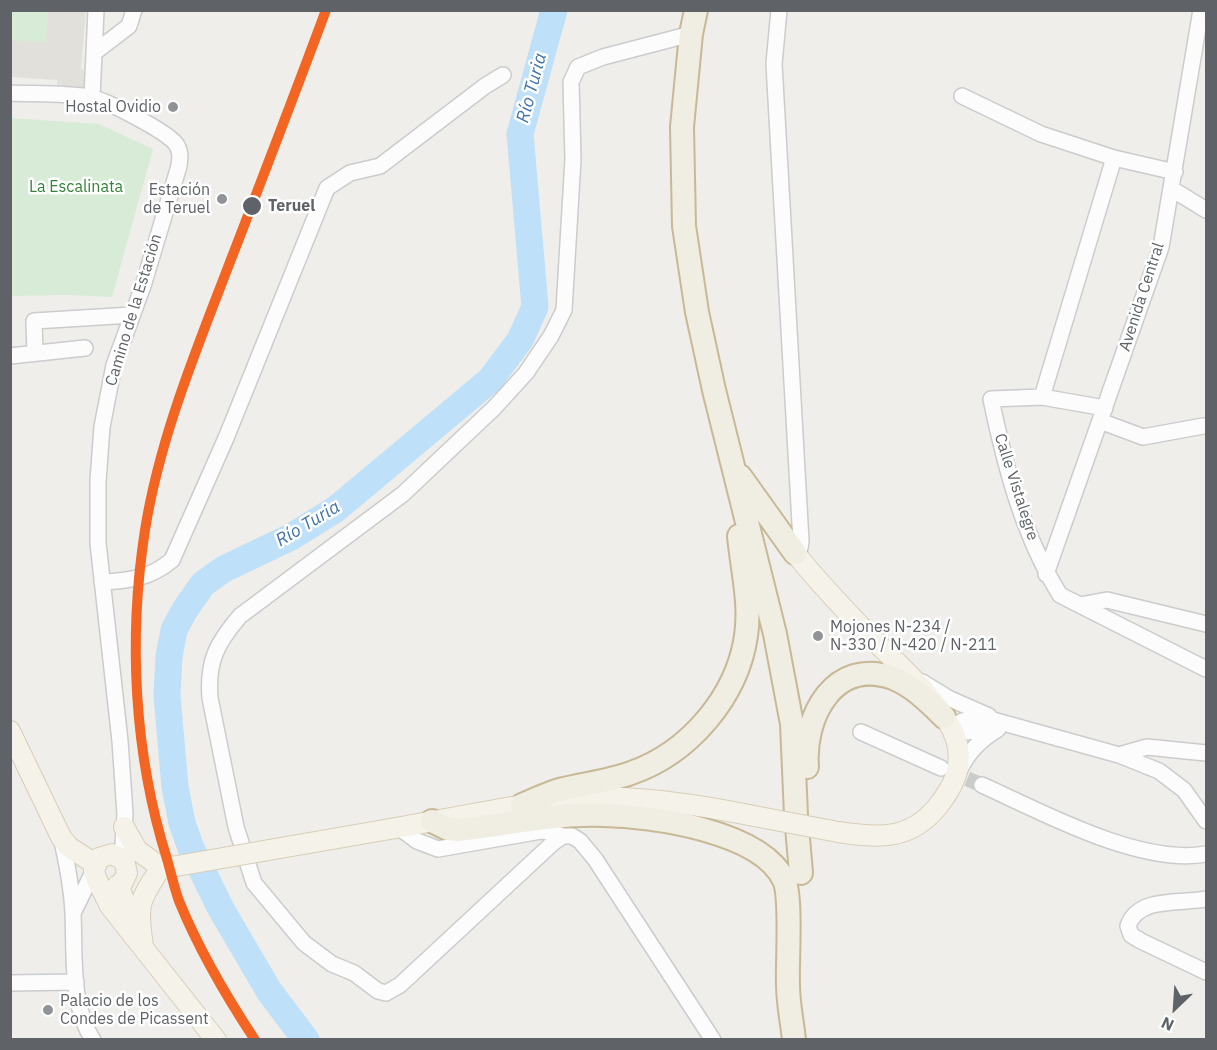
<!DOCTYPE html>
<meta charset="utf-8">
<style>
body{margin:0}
#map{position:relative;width:1217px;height:1050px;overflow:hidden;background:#efeeea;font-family:"IBM Plex Sans",sans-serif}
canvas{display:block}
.frame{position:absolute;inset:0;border:12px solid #5f6368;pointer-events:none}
.north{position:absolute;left:1145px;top:978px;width:60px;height:60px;-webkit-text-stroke:4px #fff;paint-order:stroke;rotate:205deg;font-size:16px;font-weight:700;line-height:24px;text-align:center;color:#5f6368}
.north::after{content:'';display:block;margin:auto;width:21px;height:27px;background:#5f6368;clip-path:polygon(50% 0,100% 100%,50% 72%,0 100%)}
</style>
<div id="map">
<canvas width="1217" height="1050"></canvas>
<div class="frame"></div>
<div class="north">N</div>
</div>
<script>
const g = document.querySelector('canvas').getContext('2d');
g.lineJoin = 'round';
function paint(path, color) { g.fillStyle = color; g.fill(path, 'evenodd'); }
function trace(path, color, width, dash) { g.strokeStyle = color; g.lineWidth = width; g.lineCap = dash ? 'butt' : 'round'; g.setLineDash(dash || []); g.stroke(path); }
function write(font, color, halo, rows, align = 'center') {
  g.font = font + ' "IBM Plex Sans",sans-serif'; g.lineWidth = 5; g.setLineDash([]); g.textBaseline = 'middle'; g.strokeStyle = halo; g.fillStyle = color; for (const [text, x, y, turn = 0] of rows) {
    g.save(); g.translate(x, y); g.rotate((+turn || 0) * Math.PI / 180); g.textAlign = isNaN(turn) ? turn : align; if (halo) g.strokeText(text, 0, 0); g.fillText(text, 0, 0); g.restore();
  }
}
paint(new Path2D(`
 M 10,11 L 86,11 L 81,69 L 85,70 L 84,87 L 57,86 L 57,80 L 11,77 Z`), '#e2e0da');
paint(new Path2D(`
 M 10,11 L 48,11 L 46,43 L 11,40 Z
 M 10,118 L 99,124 L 153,149 L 112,297 L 69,295 L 11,296 Z`), '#d8ebd6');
trace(new Path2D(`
 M 306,1040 L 269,991 L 221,909 L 191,848 L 182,823 L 175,787 L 167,696 L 169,656 L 174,630 L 184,611 L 203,584 L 224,569 L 291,537 L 336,509 L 490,380 L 520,340 L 535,307 L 520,134 L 554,10`), '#bfe0f9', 27);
trace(new Path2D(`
 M 946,770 L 982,785`), '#cbcbca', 15, [15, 8]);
const minor = new Path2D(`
 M 779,10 L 774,64 L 801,541 L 800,548 L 795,553
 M 95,52 L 129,26 L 134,10
 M 10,93 C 36,94 64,93 90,97 C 106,100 166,131 176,144 C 181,151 180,158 179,166 L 143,286 L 114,365 L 102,427 L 98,481 L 98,543 L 120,741 L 125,814 L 122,859
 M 962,96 L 1041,134 L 1114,158 L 1175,172
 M 92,97 L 96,10
 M 1172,189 L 1206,210
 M 35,353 L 34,321 L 132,315
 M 10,356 L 85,348
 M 1042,397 L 1114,158
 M 1105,408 L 1042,397 L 991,399 C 1005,466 1023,536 1060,595 L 1206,669
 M 1100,421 L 1143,437 L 1203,426
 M 1046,574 L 1161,247 L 1201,10
 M 102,582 C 129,581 151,578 172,560 L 226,438 L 327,188 L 350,173 L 380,166 L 485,86 L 503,75
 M 1080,605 L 1107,600 L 1206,624
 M 922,682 L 948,698 L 989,716
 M 952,729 L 962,721 L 982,717 L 1119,755 L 1159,771 L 1184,790 L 1206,821
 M 952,729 L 964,732 L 993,730
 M 861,732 L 941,768
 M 1119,755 L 1147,747 L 1206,753
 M 959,771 C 968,752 980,740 998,729
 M 982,785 C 1042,812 1140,866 1206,854
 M 398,827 L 417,841 L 438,849 L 541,831 L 552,832 L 563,836 L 572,836 L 580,841 L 595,859 L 713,1040
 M 563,836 L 554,842 L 400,985 L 386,993 L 378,991 L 354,973 L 332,964 L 304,943 L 254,883 L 236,827 L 210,698 C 207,661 217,643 240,616 L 403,494 L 494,408 L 526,373 L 551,336 L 564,310 L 573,159 L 571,82 L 578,67 L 603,57 L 691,34
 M 61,837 C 67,863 72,888 73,914 C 75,954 70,1005 93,1040
 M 1206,899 C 1181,904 1138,896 1128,926 L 1131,935 L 1141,941 L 1206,972
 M 73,913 L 94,870
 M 10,983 L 76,982`);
const major = new Path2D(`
 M 795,553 C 818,582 843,608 869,635 C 894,661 949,708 957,743 C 963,768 953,787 938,806 C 910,841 878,838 838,832
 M 10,731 L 61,837 L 69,847 L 95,864
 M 124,827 L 137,850 L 163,869
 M 390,829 L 550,800 C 618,793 683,802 749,815
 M 123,882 L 127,873 L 124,860 L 112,854 L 99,858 L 94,870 L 96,878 L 110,906 L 216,1040
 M 118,885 L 135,927
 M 143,946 C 137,906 138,902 160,869`);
const highway = new Path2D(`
 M 696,10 L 691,34 L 682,127 L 684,226 L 697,312 L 714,390 L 775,634 L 792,724 L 796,815 L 801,873
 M 740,476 L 795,553
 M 807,767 C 803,717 834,657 893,678 C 913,686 929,702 944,717
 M 522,805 C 533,800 545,795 556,791 C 581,784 607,782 631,773 C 689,753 737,697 746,636 C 751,603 742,569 739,536
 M 432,821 L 448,829 L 458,830 C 505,825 554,813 603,815 C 652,816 761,831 784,880 C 792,896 787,964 788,985 C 788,1003 792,1021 794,1040`);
trace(minor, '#cbcccc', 18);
trace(major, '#d7ceb8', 22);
trace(highway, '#c8b996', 26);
trace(minor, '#fdfcfc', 15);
trace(major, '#f4f2e9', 20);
trace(highway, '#f0ede3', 22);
const majorBridge = new Path2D(`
 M 749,815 L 838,832
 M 165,868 L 390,829`);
trace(majorBridge, '#d7ceb8', 22, []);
trace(majorBridge, '#f4f2e9', 20);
trace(new Path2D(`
 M 255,1040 C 226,996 199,950 179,901 C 174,887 171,873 167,859 C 134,754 128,639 145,530 C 159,442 193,358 225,275 C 259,187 293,99 326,10`), '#f26522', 10);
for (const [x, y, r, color] of [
 [173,107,6,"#919496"],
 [222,199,6,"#919496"],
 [252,206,10,"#5f6368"],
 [818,636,6,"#919496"],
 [48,1010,6,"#919496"]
]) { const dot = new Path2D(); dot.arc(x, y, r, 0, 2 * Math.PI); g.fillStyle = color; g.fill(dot); trace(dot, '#fff', 2); }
write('16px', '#5f6368', '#fff', [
 ["Hostal Ovidio",161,107],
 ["Estación",210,190],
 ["de Teruel",210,208],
 ["Mojones N-234 /",830,627,"left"],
 ["N-330 / N-420 / N-211",830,645,"left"],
 ["Palacio de los",60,1001,"left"],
 ["Condes de Picassent",60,1019,"left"]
], 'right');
write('16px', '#348238', '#fff', [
 ["La Escalinata",76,187]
]);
write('bold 16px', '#5f6368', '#fff', [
 ["Teruel",268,206]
], 'left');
write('16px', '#5f6368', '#fff', [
 ["Avenida Central",1142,297,-72],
 ["Camino de la Estación",134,310,-73],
 ["Calle Vistalegre",1016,487,72]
]);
write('italic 18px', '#4174aa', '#fff', [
 ["Río Turia",532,88,-75],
 ["Río Turia",308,524,-31]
]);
</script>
